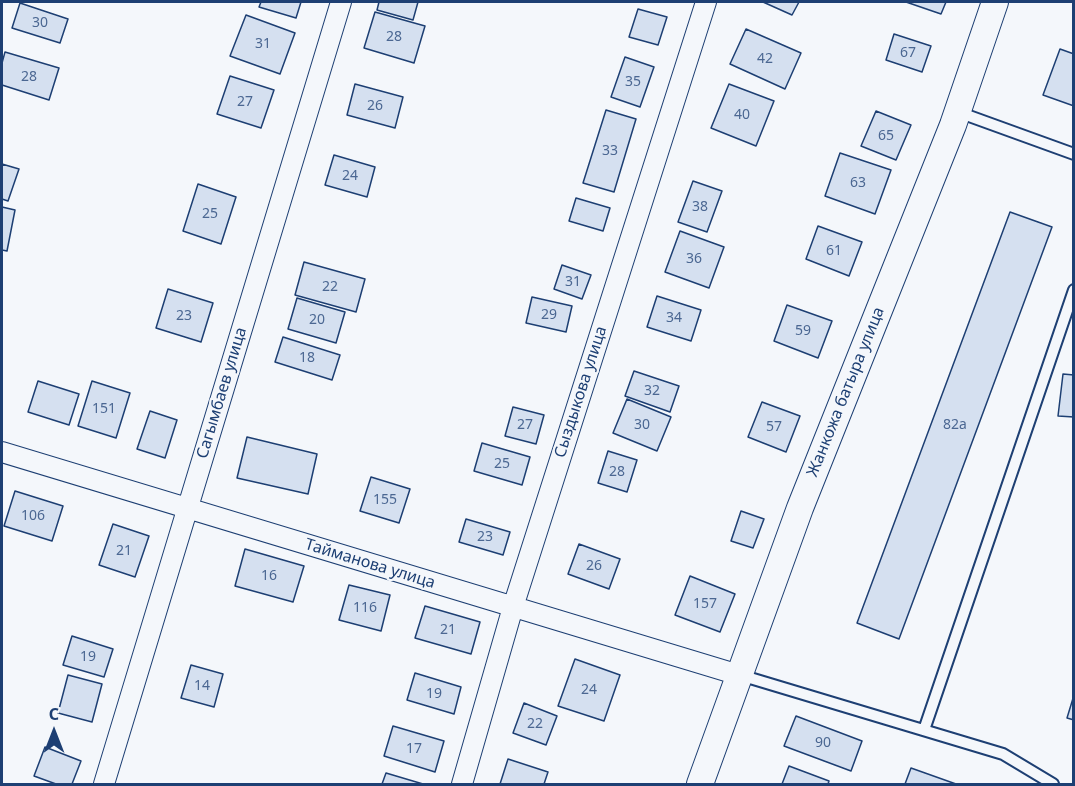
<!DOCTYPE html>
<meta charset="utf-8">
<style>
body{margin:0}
#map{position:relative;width:1075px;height:786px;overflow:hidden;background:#f4f7fb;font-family:"Noto Sans",sans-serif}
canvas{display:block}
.frame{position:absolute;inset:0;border:3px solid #1d3f73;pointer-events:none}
.north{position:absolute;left:24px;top:702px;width:60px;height:60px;-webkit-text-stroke:4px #f4f7fb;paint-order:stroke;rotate:0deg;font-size:16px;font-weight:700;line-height:24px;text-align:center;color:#1d3f73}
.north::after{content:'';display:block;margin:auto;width:21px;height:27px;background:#1d3f73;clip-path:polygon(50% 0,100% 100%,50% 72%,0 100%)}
</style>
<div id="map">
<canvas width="1075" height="786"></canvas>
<div class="frame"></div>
<div class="north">С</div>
</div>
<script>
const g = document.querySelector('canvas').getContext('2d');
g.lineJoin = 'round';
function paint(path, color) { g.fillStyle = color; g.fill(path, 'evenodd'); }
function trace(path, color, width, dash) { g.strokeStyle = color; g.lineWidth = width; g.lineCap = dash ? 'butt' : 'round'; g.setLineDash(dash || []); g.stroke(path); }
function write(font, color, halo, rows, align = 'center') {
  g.font = font + ' "Noto Sans",sans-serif'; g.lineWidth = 4.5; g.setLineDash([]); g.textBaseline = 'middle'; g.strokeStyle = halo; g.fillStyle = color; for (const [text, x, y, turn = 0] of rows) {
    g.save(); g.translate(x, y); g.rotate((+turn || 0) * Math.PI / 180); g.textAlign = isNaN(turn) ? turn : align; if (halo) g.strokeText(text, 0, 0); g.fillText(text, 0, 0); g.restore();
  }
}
const building = new Path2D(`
 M 261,2 L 301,2 L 296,18 L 259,7 Z
 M 379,2 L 418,2 L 413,20 L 377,10 Z
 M 763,2 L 799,2 L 792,15 Z
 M 906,2 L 946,2 L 941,14 Z
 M 20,3 L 68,19 L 60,43 L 12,28 Z
 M 638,9 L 667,17 L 658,45 L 629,37 Z
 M 375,12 L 425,26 L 414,63 L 364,48 Z
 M 246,15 L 295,33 L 280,74 L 230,56 Z
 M 746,29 L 801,53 L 785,89 L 730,64 Z
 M 894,34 L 931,46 L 922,72 L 886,60 Z
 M 1060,49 L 1074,54 L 1074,106 L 1043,95 Z
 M 5,52 L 59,68 L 49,100 L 2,85 L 2,63 Z
 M 625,57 L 654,67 L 640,107 L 611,97 Z
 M 230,76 L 274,90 L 261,128 L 217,114 Z
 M 355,84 L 403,97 L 395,128 L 347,115 Z
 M 729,84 L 774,101 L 756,146 L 711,128 Z
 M 606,110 L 636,119 L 614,192 L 583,183 Z
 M 876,111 L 911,125 L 896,160 L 861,146 Z
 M 840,153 L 891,170 L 875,214 L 825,196 Z
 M 334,155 L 375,167 L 367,197 L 325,185 Z
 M 2,164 L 19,169 L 8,201 L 2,199 Z
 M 693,181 L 722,191 L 707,232 L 678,222 Z
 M 198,184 L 236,197 L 221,244 L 183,231 Z
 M 576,198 L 610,208 L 603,231 L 569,221 Z
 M 2,207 L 15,210 L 7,251 L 2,250 Z
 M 1010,212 L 1052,227 L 899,639 L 857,623 Z
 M 818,226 L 862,242 L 849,276 L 806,259 Z
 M 680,231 L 724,247 L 709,288 L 665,272 Z
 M 304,262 L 365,279 L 356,312 L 295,295 Z
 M 562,265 L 591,275 L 582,299 L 554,289 Z
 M 168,289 L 213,303 L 201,342 L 156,328 Z
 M 657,296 L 701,310 L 691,341 L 647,327 Z
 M 532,297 L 572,306 L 566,332 L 526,323 Z
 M 297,298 L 345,312 L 336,343 L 288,329 Z
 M 787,305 L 832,321 L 818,358 L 774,341 Z
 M 283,337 L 340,355 L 332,380 L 275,362 Z
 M 634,371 L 679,386 L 670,412 L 625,396 Z
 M 1063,374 L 1074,375 L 1074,417 L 1058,416 Z
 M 38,381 L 79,394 L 69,425 L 28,412 Z
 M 92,381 L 130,393 L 116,438 L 78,426 Z
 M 627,399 L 671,417 L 657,451 L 613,433 Z
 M 762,402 L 800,416 L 786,452 L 748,437 Z
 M 513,407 L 544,415 L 536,444 L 505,436 Z
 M 150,411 L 177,420 L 165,458 L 137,449 Z
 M 247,437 L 317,454 L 308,494 L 237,478 Z
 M 482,443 L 530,457 L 522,485 L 474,471 Z
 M 608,451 L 637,460 L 627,492 L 598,483 Z
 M 371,477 L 410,489 L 399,523 L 360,511 Z
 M 15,491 L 63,506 L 52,541 L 4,526 Z
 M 741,511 L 764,519 L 753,548 L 731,541 Z
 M 466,519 L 510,532 L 503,555 L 459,542 Z
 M 113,524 L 149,536 L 135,577 L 99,565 Z
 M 579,544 L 620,559 L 609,589 L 568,574 Z
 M 245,549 L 304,566 L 293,602 L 235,586 Z
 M 690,576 L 735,594 L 720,632 L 675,615 Z
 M 349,585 L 390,595 L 381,631 L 339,620 Z
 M 425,606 L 480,622 L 471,654 L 415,638 Z
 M 72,636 L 113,649 L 104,677 L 63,665 Z
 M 575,659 L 620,675 L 604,721 L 558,706 Z
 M 191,665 L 223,674 L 214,707 L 181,698 Z
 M 415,673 L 461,687 L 454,714 L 407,700 Z
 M 68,675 L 102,684 L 92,722 L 58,713 Z
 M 1074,695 L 1074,720 L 1067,718 Z
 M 524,703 L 557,716 L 546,745 L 513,733 Z
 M 796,716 L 862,741 L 851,771 L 784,746 Z
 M 393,726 L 444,741 L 435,772 L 384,756 Z
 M 45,747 L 81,761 L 72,784 L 56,784 L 34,776 Z
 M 508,759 L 548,772 L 544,784 L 500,784 Z
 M 789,766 L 829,781 L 828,784 L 782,784 Z
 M 911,768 L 956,784 L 905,784 Z
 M 386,773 L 423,784 L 382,784 Z`);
paint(building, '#d5e0f0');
trace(building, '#1d3f73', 1.5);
const service = new Path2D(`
 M 958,112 L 1074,154
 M 740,675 L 1003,754 L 1053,784
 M 924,730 L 1074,290`);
const minor = new Path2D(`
 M 2,452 L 739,675
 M 104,784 L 341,2
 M 462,784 L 513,607 L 706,2`);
const tertiary = new Path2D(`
 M 700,784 L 800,508 L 953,125 L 995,2`);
trace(service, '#1d3f73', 14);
trace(minor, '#1d3f73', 22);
trace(tertiary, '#1d3f73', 28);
trace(service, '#f4f7fb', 10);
trace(minor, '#f4f7fb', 20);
trace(tertiary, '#f4f7fb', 26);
write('14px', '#4b6792', null, [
 ["30",40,23],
 ["28",394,37],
 ["31",263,44],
 ["67",908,53],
 ["42",765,59],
 ["28",29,77],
 ["35",633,82],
 ["27",245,102],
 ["26",375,106],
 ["40",742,115],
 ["65",886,136],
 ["33",610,151],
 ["24",350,176],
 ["63",858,183],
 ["38",700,207],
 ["25",210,214],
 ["61",834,251],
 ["36",694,259],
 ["31",573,282],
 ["22",330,287],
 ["29",549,315],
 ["23",184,316],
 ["34",674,318],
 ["20",317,320],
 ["59",803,331],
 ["18",307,358],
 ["32",652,391],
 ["151",104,409],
 ["27",525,425],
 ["30",642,425],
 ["82а",955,425],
 ["57",774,427],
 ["25",502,464],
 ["28",617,472],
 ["155",385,500],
 ["106",33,516],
 ["23",485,537],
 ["21",124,551],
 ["26",594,566],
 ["16",269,576],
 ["157",705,604],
 ["116",365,608],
 ["21",448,630],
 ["19",88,657],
 ["14",202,686],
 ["24",589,690],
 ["19",434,694],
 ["22",535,724],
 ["90",823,743],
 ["17",414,749]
]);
write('16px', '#1d3f73', '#f4f7fb', [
 ["Сыздыкова улица",581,392,-72],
 ["Жанкожа батыра улица",846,392,-68],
 ["Сагымбаев улица",222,393,-73],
 ["Тайманова улица",370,564,17]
]);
</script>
